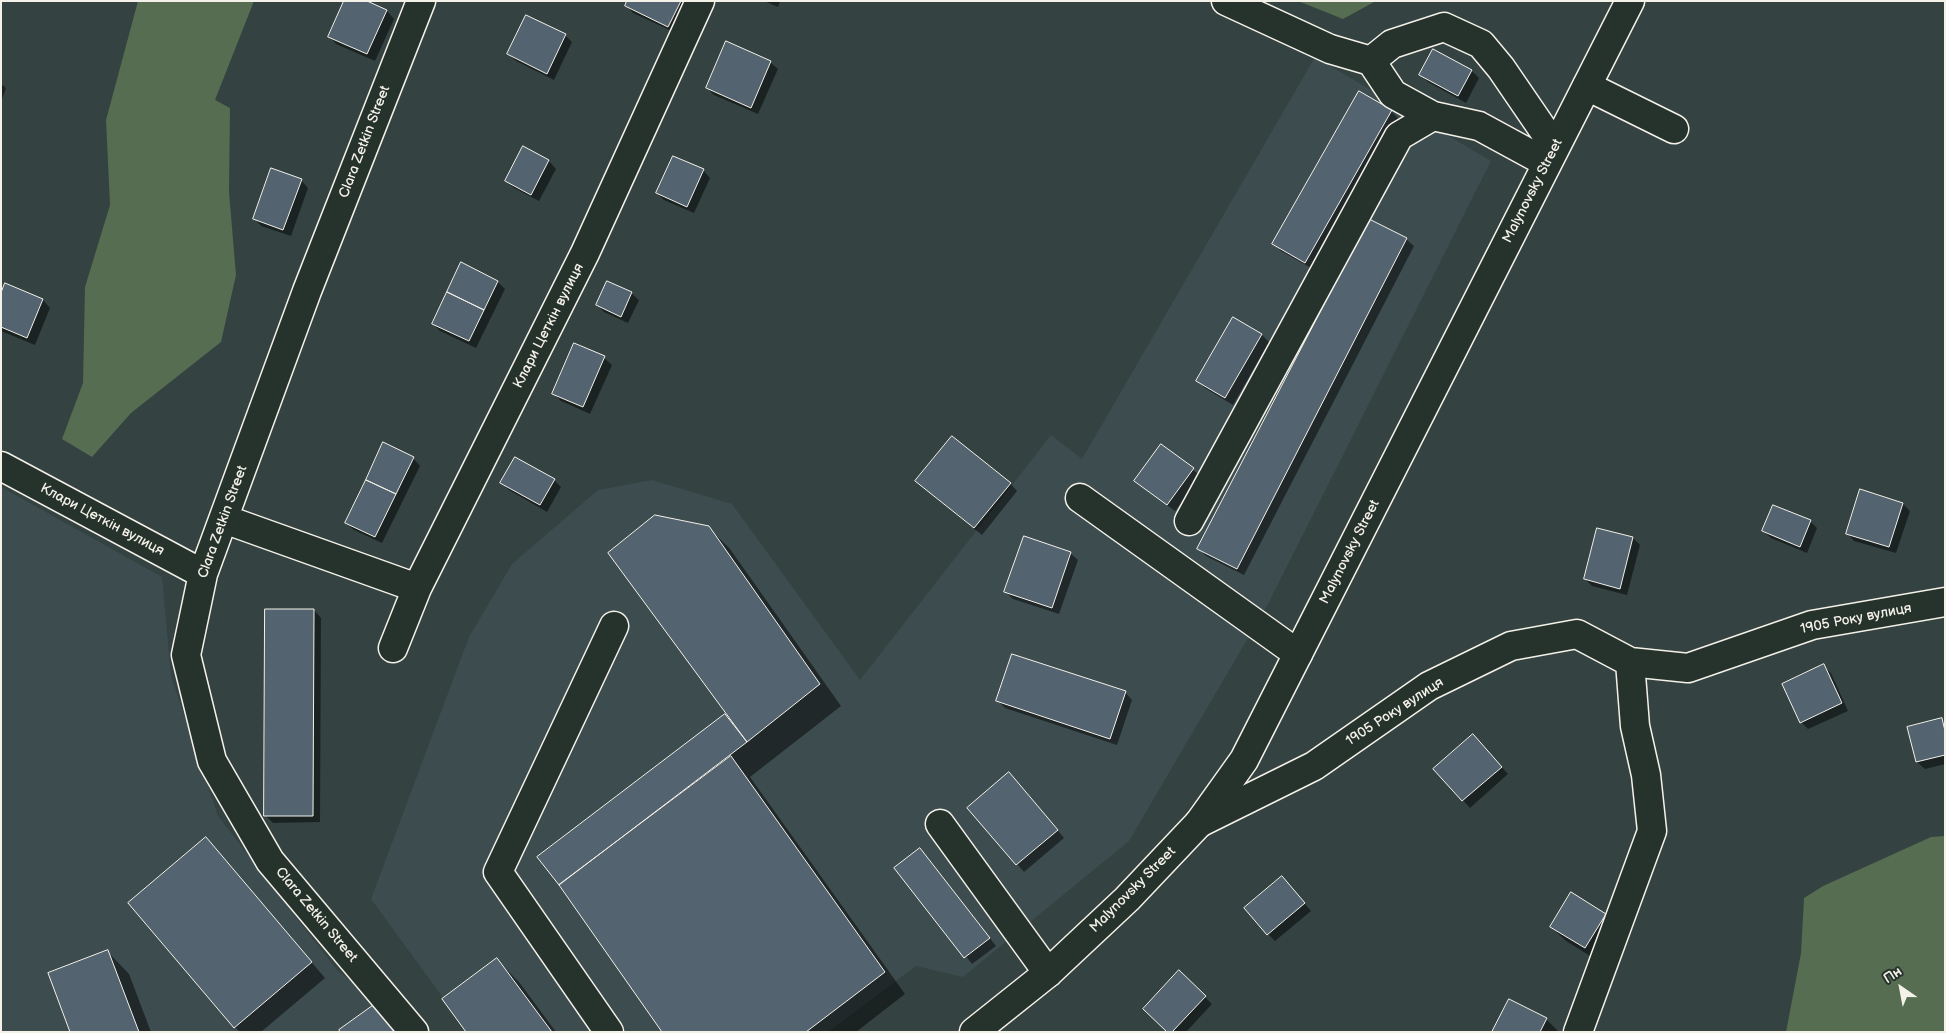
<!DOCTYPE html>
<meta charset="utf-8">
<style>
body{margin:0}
#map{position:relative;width:1946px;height:1033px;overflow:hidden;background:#344241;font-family:"Balsamiq Sans",sans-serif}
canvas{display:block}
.frame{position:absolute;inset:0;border:2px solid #f4f1e8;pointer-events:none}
.north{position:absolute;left:1876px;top:963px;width:50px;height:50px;-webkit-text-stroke:4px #26332d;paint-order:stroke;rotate:327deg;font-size:14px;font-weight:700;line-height:20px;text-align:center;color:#f4f1e8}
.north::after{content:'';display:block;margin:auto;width:18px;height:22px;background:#f4f1e8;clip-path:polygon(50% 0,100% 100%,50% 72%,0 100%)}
</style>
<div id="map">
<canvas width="1946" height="1033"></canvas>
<div class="frame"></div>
<div class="north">Пн</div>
</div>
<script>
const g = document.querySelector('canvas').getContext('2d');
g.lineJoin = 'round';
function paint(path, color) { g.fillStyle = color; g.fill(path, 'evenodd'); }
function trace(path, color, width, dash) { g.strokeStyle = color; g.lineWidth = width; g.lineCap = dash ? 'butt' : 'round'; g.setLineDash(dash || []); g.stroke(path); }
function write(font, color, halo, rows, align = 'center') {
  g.font = font + ' "Balsamiq Sans",sans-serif'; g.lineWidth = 5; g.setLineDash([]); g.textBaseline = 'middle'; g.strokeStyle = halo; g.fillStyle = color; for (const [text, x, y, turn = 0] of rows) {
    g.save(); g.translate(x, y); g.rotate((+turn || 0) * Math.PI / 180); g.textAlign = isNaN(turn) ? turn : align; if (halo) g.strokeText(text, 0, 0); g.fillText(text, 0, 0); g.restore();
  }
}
paint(new Path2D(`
 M 1315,57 L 1491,161 L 1268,604 L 1129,841 L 963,977 L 916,966 L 828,1032 L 468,1032 L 371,899 L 469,637 L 512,564 L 598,490 L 652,480 L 732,504 L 860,680 L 1051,435 L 1082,459 Z
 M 1,487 L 162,577 L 171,676 L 218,816 L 337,970 L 378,1002 L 400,1032 L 1,1032 Z`), '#3d4c4f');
paint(new Path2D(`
 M 138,1 L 254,1 L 215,100 L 230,108 L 229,192 L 236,275 L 221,342 L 131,413 L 92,457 L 62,439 L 83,383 L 85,287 L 110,205 L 106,120 Z
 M 1298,1 L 1376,1 L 1343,19 Z
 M 1945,836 L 1945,1032 L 1786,1032 L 1801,953 L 1804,898 L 1823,886 L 1931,837 Z`), '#566d51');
paint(new Path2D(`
 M 364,1 L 387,11 L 394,19 L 375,61 L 336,44 L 329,36 Z
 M 628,1 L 688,1 L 676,33 L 633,13 L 626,5 Z
 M 764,1 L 780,1 L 778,7 Z
 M 565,35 L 572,42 L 554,80 L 516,61 L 508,54 Z
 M 727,43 L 770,62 L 778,69 L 758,114 L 714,95 L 707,88 Z
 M 1434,51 L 1472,71 L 1479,78 L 1466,103 L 1428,82 L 1421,75 Z
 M 1,84 L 6,88 L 1,102 Z
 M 1391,111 L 1398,118 L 1313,269 L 1281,251 L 1274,244 Z
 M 523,148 L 549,161 L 556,169 L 539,201 L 514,188 L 506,181 Z
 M 703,170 L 710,178 L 694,213 L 664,200 L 657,193 Z
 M 301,180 L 308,188 L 291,236 L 261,226 L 254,218 Z
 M 1406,239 L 1414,246 L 1244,575 L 1206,556 L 1199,549 Z
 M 498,282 L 505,289 L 476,348 L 440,331 L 433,324 Z
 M 6,285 L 43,300 L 50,308 L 35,345 L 1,331 L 1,296 Z
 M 631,293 L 639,300 L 628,323 L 604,312 L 597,305 Z
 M 1234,319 L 1262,335 L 1269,342 L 1233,405 L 1205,388 L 1198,381 Z
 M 575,345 L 604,358 L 612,365 L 590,414 L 561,401 L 554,394 Z
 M 1161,446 L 1201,476 L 1175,511 L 1135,481 Z
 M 413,458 L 420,466 L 382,543 L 354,530 L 346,523 Z
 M 554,480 L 561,487 L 547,512 L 509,490 L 502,483 Z
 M 1010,483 L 1017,491 L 982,535 L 924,488 Z
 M 1903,504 L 1910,511 L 1896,553 L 1854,541 L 1847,533 Z
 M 1810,521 L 1817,528 L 1807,553 L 1771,538 L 1763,531 Z
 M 708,527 L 730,549 L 841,706 L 750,777 L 905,994 L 856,1032 L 663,1032 L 539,857 L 727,714 Z
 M 1633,538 L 1640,545 L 1627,595 L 1592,586 L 1585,579 Z
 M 1070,553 L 1078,560 L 1059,614 L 1013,599 L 1006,592 Z
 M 314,610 L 321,618 L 320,822 L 273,823 L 265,815 Z
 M 1823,666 L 1831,673 L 1848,711 L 1808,729 L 1801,722 Z
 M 1125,692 L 1132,700 L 1117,745 L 1005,708 L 998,701 Z
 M 1941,720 L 1945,723 L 1945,764 L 1925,769 L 1917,762 L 1909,727 Z
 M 1480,743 L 1508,774 L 1470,808 L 1435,770 Z
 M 1016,781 L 1064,838 L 1024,872 L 969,808 Z
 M 206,839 L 325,978 L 261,1032 L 240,1032 L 235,1027 Z
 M 927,857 L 996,946 L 972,964 L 896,868 Z
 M 1282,878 L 1311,911 L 1275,941 L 1268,934 Z
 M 1605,915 L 1620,929 L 1600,962 L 1566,941 L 1551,927 Z
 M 108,952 L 129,974 L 151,1032 L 71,1032 Z
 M 497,960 L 519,982 L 556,1032 L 467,1032 Z
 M 1179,972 L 1212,1004 L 1186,1032 L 1168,1032 Z
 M 1546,1019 L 1559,1032 L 1493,1032 Z`), '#0007');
const building = new Path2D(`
 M 344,1 L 367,1 L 387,10 L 367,54 L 328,37 Z
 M 627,1 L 681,1 L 668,27 L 625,6 Z
 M 526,15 L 566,34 L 547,74 L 507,54 Z
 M 726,41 L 771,61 L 751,108 L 706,88 Z
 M 1433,49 L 1472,70 L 1458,96 L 1419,75 Z
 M 1359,91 L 1392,110 L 1305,263 L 1272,244 Z
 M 523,146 L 549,160 L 531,195 L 505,181 Z
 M 673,156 L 704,169 L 687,207 L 656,193 Z
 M 271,168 L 302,179 L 283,230 L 253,219 Z
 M 1369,219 L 1407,238 L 1237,569 L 1197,549 Z
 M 461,262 L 498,281 L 484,310 L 447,292 Z
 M 607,281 L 632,292 L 621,317 L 596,305 Z
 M 5,283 L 43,299 L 27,338 L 1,327 L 1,293 Z
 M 447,292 L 484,310 L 469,341 L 432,324 Z
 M 1233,317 L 1262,334 L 1225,398 L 1196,381 Z
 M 574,343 L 605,356 L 583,407 L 552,394 Z
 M 952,436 L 1011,483 L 974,528 L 915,481 Z
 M 383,442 L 414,457 L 396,494 L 366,480 Z
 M 1161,444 L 1194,468 L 1167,505 L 1134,481 Z
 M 515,457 L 555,479 L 540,505 L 500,483 Z
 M 366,480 L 396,494 L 375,537 L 345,523 Z
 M 1860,489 L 1903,503 L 1889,547 L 1846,534 Z
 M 1773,505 L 1811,520 L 1800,547 L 1762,531 Z
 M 655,515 L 709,526 L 820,684 L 747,742 L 608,553 Z
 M 1597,528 L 1633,537 L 1620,589 L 1584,579 Z
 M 1024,536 L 1071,552 L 1052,608 L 1004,592 Z
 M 265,609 L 314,609 L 313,816 L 264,816 Z
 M 1012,654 L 1126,691 L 1110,739 L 996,701 Z
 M 1824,664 L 1842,703 L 1800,723 L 1782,684 Z
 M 725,714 L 747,742 L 559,885 L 537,857 Z
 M 1942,718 L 1945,731 L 1945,755 L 1916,762 L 1907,727 Z
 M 1473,734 L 1502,767 L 1462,801 L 1433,769 Z
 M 731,756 L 885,972 L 806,1032 L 662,1032 L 559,885 Z
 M 1009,772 L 1058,830 L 1016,865 L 967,808 Z
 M 206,837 L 312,962 L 234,1028 L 128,903 Z
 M 920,848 L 990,938 L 964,958 L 894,868 Z
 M 1282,876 L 1305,903 L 1267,935 L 1244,908 Z
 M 1571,892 L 1606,914 L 1585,948 L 1550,927 Z
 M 108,950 L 139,1032 L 70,1032 L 48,973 Z
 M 497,958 L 552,1032 L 466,1032 L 442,999 Z
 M 1179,970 L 1206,996 L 1172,1032 L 1167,1032 L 1143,1009 Z
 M 1509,999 L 1547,1018 L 1540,1032 L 1492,1032 Z
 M 378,1002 L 399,1032 L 340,1032 L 339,1030 Z`);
paint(building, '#536470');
trace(building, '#f4f1e8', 1);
const minor = new Path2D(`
 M 1226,1 L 1330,49 L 1371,61 L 1392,44 L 1444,27 L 1481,44 L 1501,68 L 1555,147
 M 1371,61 L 1393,94 L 1433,116
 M 1587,86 L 1674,129
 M 1,466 L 203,574
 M 1080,498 L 1298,654
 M 224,519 L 417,588
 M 1189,521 L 1399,136 L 1433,116 L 1479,126 L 1547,163
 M 393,648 L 417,588 L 585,253 L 700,1
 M 1199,823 L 1314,766 L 1429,686 L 1511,646 L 1577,634 L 1630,662 L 1688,668 L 1812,625 L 1945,602
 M 940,824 L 1048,973
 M 414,1032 L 270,861 L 212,761 L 186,655 L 203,574 L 307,291 L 421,1
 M 609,1032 L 498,872 L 614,626
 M 1578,1032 L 1652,831 L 1646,775 L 1635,726 L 1630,662`);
const major = new Path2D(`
 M 974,1032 L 1048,973 L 1127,899 L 1199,823 L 1244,760 L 1630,1`);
trace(minor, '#f4f1e8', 31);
trace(major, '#f4f1e8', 31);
trace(minor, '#26332d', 28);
trace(major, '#26332d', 28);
write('14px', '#f4f1e8', '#26332d', [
 ["Clara Zetkin Street",365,142,-69],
 ["Malynovsky Street",1533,191,-63],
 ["Клари Цеткін вулиця",549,326,-63],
 ["Клари Цеткін вулиця",102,520,28],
 ["Clara Zetkin Street",223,522,-70],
 ["Malynovsky Street",1350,552,-63],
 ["1905 Року вулиця",1856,619,-11],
 ["1905 Року вулиця",1395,712,-33],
 ["Malynovsky Street",1133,890,-45],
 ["Clara Zetkin Street",316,915,50]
]);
</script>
